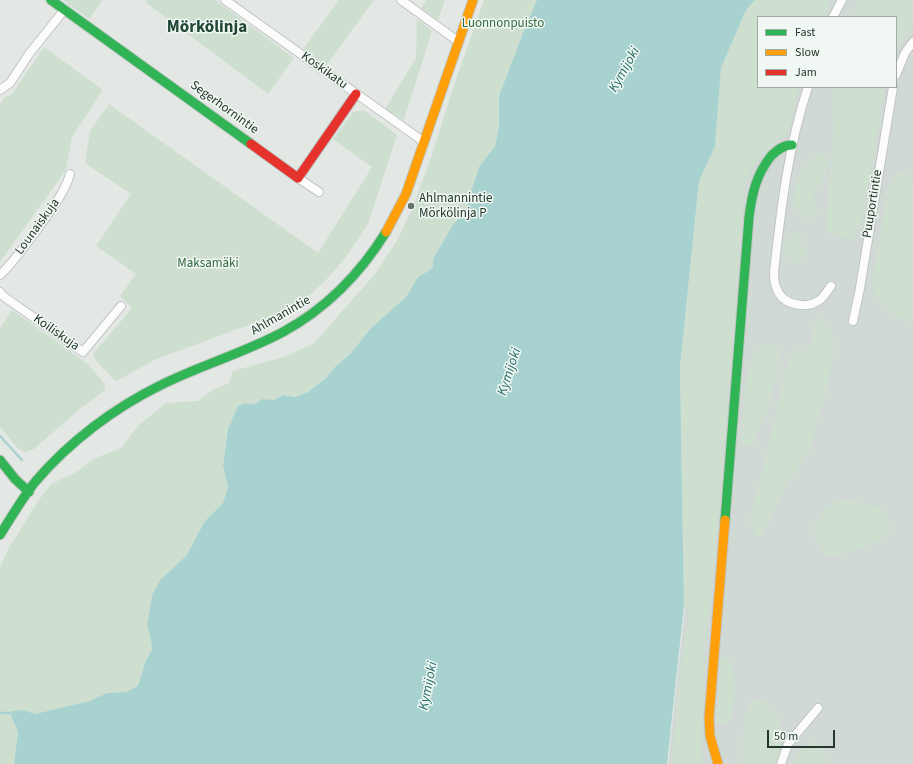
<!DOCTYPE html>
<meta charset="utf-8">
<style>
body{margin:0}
#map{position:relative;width:913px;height:764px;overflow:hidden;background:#e3e8e5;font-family:"Source Sans 3",sans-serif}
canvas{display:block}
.legend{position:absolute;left:757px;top:16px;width:140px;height:72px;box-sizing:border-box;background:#f1f7f2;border:1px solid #9faba4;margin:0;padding:5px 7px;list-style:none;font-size:12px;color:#23382e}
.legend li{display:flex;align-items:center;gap:8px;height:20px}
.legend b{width:20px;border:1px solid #9faba4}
.scale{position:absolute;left:767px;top:730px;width:68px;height:18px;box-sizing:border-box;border:2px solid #23382e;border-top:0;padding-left:5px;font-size:12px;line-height:14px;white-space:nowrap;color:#23382e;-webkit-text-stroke:3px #f1f7f2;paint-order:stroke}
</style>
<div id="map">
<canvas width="913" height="764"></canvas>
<ul class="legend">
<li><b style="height:5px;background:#30b455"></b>Fast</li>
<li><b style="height:5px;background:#ff9f0a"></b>Slow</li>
<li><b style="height:5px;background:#e5322d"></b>Jam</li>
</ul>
<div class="scale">50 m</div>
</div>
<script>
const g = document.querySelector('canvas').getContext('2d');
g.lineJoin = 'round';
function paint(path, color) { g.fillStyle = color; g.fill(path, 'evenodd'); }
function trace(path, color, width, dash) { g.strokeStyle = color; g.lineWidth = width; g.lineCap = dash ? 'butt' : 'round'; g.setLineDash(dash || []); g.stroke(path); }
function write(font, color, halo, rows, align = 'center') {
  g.font = font + ' "Source Sans 3",sans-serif'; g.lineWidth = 3; g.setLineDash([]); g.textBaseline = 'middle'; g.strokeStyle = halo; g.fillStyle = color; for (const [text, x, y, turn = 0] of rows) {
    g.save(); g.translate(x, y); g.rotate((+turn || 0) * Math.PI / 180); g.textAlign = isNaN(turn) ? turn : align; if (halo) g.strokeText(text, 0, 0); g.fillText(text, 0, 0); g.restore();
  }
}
paint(new Path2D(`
 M 756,0 L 913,0 L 913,764 L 668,764 L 685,608 L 699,181 L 715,146 L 721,69 ZM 758,17 L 896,17 L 896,87 L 758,87 Z`), '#d1d9d4');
paint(new Path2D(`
 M 63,0 L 103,0 L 89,19 Z
 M 147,0 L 215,0 L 294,58 L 268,94 L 145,2 Z
 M 339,0 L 374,0 L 326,66 L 303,49 Z
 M 426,0 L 445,0 L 438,20 L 421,8 Z
 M 484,0 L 537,0 L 524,30 L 499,96 L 499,127 L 495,146 L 479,167 L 465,212 L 452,226 L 433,259 L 433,268 L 418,277 L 406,297 L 371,328 L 351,353 L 335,367 L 326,378 L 308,392 L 296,397 L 283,395 L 274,400 L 262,399 L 253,404 L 245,403 L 238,406 L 228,429 L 223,466 L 228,487 L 223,503 L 205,521 L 186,556 L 160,580 L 152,596 L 147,624 L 151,640 L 152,650 L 146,660 L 138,686 L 126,692 L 107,693 L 89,701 L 35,714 L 24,710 L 11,716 L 18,732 L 14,764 L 0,764 L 0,567 L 9,548 L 38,501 L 51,484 L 78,471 L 93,459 L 121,448 L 138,426 L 166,403 L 198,401 L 212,390 L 229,383 L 233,371 L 287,356 L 314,343 L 375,274 L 396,242 L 412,209 L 433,152 L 453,88 Z
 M 755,0 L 830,0 L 823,17 L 758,17 L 758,87 L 799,87 L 796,96 L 789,131 L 763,154 L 750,169 L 744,188 L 731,364 L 712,587 L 705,643 L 701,752 L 703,764 L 672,764 L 681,668 L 689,614 L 684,606 L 680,367 L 699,181 L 715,146 L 721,68 L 746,10 Z
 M 859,0 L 913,0 L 913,27 L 896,49 L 896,17 L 852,17 Z
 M 417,19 L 432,31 L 404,120 L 385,109 L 416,58 Z
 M 44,47 L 103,90 L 72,137 L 66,170 L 0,262 L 0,104 L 5,97 L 12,94 Z
 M 833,87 L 884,87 L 875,147 L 862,218 L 852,240 L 827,231 L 827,214 L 834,130 Z
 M 109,104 L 318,253 L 372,167 L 333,139 L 353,112 L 364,110 L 397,135 L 368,224 L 346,257 L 326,280 L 311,294 L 281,313 L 154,360 L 117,381 L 114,380 L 96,361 L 93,354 L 132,308 L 120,296 L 136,274 L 96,246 L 131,194 L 85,163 L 90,131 Z
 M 820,153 C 822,154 826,156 827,159 C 832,169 815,187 813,198 C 813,203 817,210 817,216 L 810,219 L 795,211 C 791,190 800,163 820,153 Z
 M 905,172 L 913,177 L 913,323 L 891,314 L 880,304 L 872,285 L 889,186 L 898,173 Z
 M 794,233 L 799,233 L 802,239 L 801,244 L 805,250 L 807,255 L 801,262 L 794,264 C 786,259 785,254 785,244 L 789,241 Z
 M 12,310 L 88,364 L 105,384 L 105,390 L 81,408 L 34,449 L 26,452 L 18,449 L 0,427 L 0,328 Z
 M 821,318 L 831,329 L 834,346 L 828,383 L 808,455 L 789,478 L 762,535 L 756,536 L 750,518 L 763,471 L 787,365 L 795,349 L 804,351 L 811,346 L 815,324 Z
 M 763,344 L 772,344 L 779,350 L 776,374 L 767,412 L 757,430 L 755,441 L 750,446 L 740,443 L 748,369 L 756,350 Z
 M 845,500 C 867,504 897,505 888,536 L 865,547 L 832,557 L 825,554 L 817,545 L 814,531 L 816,521 L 825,510 L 834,502 Z
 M 724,657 C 727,659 730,661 731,663 C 737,677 733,703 732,717 L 727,723 L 720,724 L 717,721 L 720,662 Z
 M 753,700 L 766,702 L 776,712 L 783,734 L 776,764 L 742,764 L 745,712 Z
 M 813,742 L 822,746 L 828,764 L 791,764 L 804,747 Z`), '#cedfd0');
paint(new Path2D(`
 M 537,0 L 755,0 L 746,10 L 721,68 L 715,146 L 699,181 L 680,367 L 684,606 L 667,764 L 14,764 L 18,732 L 11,716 L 13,711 L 24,710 L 35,714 L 89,701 L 107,693 L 126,692 L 138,686 L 146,660 L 152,650 L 151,640 L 147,624 L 152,596 L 160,580 L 186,556 L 205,521 L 223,503 L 228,487 L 223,466 L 228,429 L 238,406 L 245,403 L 254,404 L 262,399 L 274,400 L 283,395 L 296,397 L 308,392 L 326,378 L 335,367 L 351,353 L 371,328 L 406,297 L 418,277 L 433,268 L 433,259 L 452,226 L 465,212 L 479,167 L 495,146 L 499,127 L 499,96 L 524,30 Z`), '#a8d2d0');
trace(new Path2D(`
 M 0,436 L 22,460
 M 0,713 L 12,713`), '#a8d2d0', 2.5);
const street = new Path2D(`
 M 225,0 L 424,142
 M 401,0 L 459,42
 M 833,17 L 842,0
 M 896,75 L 905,53 L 913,42
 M 808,87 C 788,147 781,209 774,272 C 774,277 774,282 776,287 C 782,306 807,310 821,299 C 825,295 828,290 831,286
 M 0,90 L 10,83 L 29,54 L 65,9
 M 298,178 L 319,192
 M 0,275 C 14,262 25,245 37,230 C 49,212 64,195 70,174
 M 0,292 L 3,296 L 83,352 L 121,306
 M 853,321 L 860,288 L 893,87
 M 781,764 L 788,744 L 818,708`);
const fast = new Path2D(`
 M 51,0 L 251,144
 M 0,460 L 15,479 L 29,492
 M 725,520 L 749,217 C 752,194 756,175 771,156 C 777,150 783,145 792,145
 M 0,535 C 11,517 22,499 35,482 C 69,442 114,408 161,385 C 201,365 244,353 283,332 C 327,308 360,274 386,232`);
const slow = new Path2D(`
 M 386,232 L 406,194 L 473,0
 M 718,764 L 710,736 L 709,718 L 725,520`);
const jam = new Path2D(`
 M 251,144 L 298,178 L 356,94`);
trace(street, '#c0c5c2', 10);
trace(fast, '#bfc5c2', 11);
trace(slow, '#bfc5c2', 11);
trace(jam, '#bfc5c2', 11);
trace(street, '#fbfcfb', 8);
trace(fast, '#30b455', 9);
trace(slow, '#ff9f0a', 9);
trace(jam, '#e5322d', 9);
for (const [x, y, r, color] of [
 [411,206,4,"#66766e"]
]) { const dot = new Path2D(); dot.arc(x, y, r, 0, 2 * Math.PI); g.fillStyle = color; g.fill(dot); trace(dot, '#f1f7f2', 1.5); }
write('13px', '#326a3d', '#f1f7f2', [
 ["Luonnonpuisto",503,24],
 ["Maksamäki",208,264]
]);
write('13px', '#23382e', '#f1f7f2', [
 ["Koskikatu",324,71,36],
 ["Segerhornintie",224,108,36],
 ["Puuportintie",873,204,-81],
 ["Lounaiskuja",38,227,-54],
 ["Ahlmanintie",281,316,-30],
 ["Koiliskuja",56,333,35]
]);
write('13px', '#23382e', '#f1f7f2', [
 ["Ahlmannintie",419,199],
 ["Mörkölinja P",419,214]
], 'left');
write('italic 14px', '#246d6b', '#f1f7f2', [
 ["Kymijoki",625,70,-61],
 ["Kymijoki",510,372,-72],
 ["Kymijoki",429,686,-79]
]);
write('bold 17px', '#214837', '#f1f7f2', [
 ["Mörkölinja",207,28]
]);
</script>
